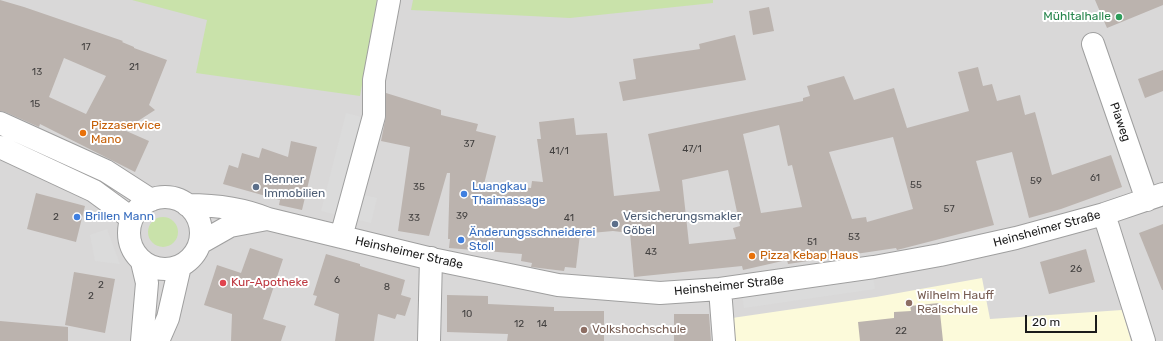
<!DOCTYPE html>
<meta charset="utf-8">
<style>
body{margin:0}
#map{position:relative;width:1163px;height:341px;overflow:hidden;background:#ece7e1;font-family:Rubik,sans-serif}
canvas{display:block}
.scale{position:absolute;left:1025px;top:315px;width:72px;height:18px;box-sizing:border-box;border:2px solid #1b1b1b;border-top:0;padding-left:5px;font-size:12px;line-height:14px;white-space:nowrap;color:#1b1b1b;-webkit-text-stroke:3px #fff;paint-order:stroke}
</style>
<div id="map">
<canvas width="1163" height="341"></canvas>
<div class="scale">20 m</div>
</div>
<script>
const g = document.querySelector('canvas').getContext('2d');
g.lineJoin = 'round';
function paint(path, color) { g.fillStyle = color; g.fill(path, 'evenodd'); }
function trace(path, color, width, dash) { g.strokeStyle = color; g.lineWidth = width; g.lineCap = dash ? 'butt' : 'round'; g.setLineDash(dash || []); g.stroke(path); }
function write(font, color, halo, rows, align = 'center') {
  g.font = font + ' Rubik,sans-serif'; g.lineWidth = 4; g.setLineDash([]); g.textBaseline = 'middle'; g.strokeStyle = halo; g.fillStyle = color; for (const [text, x, y, turn = 0] of rows) {
    g.save(); g.translate(x, y); g.rotate((+turn || 0) * Math.PI / 180); g.textAlign = isNaN(turn) ? turn : align; if (halo) g.strokeText(text, 0, 0); g.fillText(text, 0, 0); g.restore();
  }
}
paint(new Path2D(`
 M 0,0 L 1163,0 L 1163,341 L 0,341 Z`), '#d9d8d8');
paint(new Path2D(`
 M 982,278 L 990,319 L 1122,310 L 1131,341 L 734,341 L 732,318 L 876,297 Z`), '#fcfada');
paint(new Path2D(`
 M 132,0 L 377,0 L 360,96 L 196,73 L 207,20 Z
 M 413,0 L 713,0 L 713,3 L 570,18 L 411,10 Z
 M148 232a15 15 0 1 1 30 0a15 15 0 1 1-30 0Z`), '#c9e2aa');
paint(new Path2D(`
 M 346,113 L 377,121 L 359,194 L 377,198 L 371,223 L 321,211 Z
 M 107,229 L 120,264 L 95,261 L 90,235 Z
 M 873,276 L 875,289 L 744,308 L 742,295 Z`), '#dbdbdb');
paint(new Path2D(`
 M 0,0 L 24,7 L 123,41 L 122,42 L 134,47 L 134,48 L 167,60 L 149,105 L 155,110 L 124,130 L 149,141 L 135,172 L 40,124 L 39,127 L 5,112 L 0,111 ZM 64,58 L 106,76 L 86,114 L 49,97 Z
 M 1095,0 L 1163,0 L 1163,5 L 1107,28 Z
 M 769,7 L 774,31 L 753,35 L 749,11 Z
 M 735,35 L 746,80 L 623,101 L 619,82 L 636,79 L 633,59 L 700,49 L 699,44 Z
 M 978,67 L 983,86 L 992,84 L 997,101 L 1020,95 L 1025,115 L 1035,112 L 1052,175 L 1111,155 L 1122,187 L 1061,209 L 1029,218 L 1012,152 L 976,161 L 994,225 L 897,250 L 896,248 L 788,264 L 787,260 L 743,270 L 742,266 L 634,277 L 630,233 L 613,231 L 580,234 L 576,268 L 565,267 L 564,271 L 531,267 L 532,263 L 521,261 L 522,254 L 449,248 L 450,239 L 448,239 L 450,173 L 447,173 L 429,236 L 398,231 L 410,147 L 381,141 L 386,116 L 386,93 L 441,110 L 441,115 L 478,124 L 476,131 L 496,136 L 484,184 L 531,188 L 532,181 L 543,182 L 537,139 L 541,139 L 539,122 L 574,118 L 576,135 L 607,133 L 614,196 L 660,191 L 648,134 L 803,101 L 803,98 L 810,96 L 807,86 L 844,76 L 854,100 L 894,88 L 907,128 L 969,111 L 958,72 ZM 779,125 L 788,166 L 792,165 L 802,207 L 761,213 L 743,134 ZM 893,137 L 913,209 L 867,222 L 866,217 L 852,219 L 829,152 ZM 728,170 L 740,226 L 733,228 L 736,239 L 689,244 L 682,180 Z
 M 1163,70 L 1163,91 L 1145,98 L 1138,79 Z
 M 291,141 L 317,147 L 302,210 L 279,205 L 280,200 L 223,184 L 229,165 L 238,168 L 242,153 L 259,158 L 262,148 L 288,157 Z
 M 36,193 L 85,206 L 76,242 L 27,229 Z
 M 1163,224 L 1163,290 L 1162,290 L 1139,233 Z
 M 250,248 L 283,259 L 263,319 L 286,326 L 281,341 L 231,341 L 232,314 L 204,305 L 217,265 L 241,273 Z
 M 1086,249 L 1095,282 L 1049,294 L 1040,262 Z
 M 326,254 L 360,264 L 360,266 L 405,280 L 401,295 L 411,298 L 405,316 L 397,314 L 395,319 L 378,314 L 374,341 L 335,341 L 339,314 L 314,305 L 317,296 L 313,295 Z
 M 74,272 L 115,279 L 105,333 L 65,325 Z
 M 447,295 L 488,296 L 488,304 L 554,307 L 554,311 L 604,311 L 604,341 L 507,341 L 508,334 L 447,332 Z
 M 939,303 L 943,341 L 860,341 L 858,322 L 894,318 L 894,312 L 911,311 L 910,306 Z
 M 674,314 L 709,314 L 711,341 L 674,341 Z
 M 0,321 L 68,327 L 68,341 L 0,341 Z`), '#bbb3ae');
const minor = new Path2D(`
 M 1093,44 L 1147,200
 M 0,123 L 106,171 L 151,200
 M 0,147 L 94,191 L 131,218
 M129 233a36 36 0 1 1 72 0a36 36 0 1 1-72 0Z
 M 187,205 C 215,205 242,208 268,219 L 432,259 L 558,285 L 660,293 L 720,289 L 874,267 L 940,255 L 1016,238 L 1104,214 L 1163,194
 M 1104,214 L 1144,341
 M 341,237 L 374,116 L 374,80 L 389,0
 M 200,243 L 230,226 L 267,219
 M 720,289 L 724,341
 M 142,341 L 147,283 L 142,262
 M 158,341 L 168,318 L 180,266
 M 429,341 L 431,258`);
trace(minor, '#9f9f9f', 24);
trace(minor, '#fff', 22);
for (const [x, y, r, color] of [
 [1119,17,4,"#2e9e5b"],
 [83,133,4,"#e8710a"],
 [256,187,4,"#5c6f8a"],
 [464,194,4,"#3f7fe0"],
 [77,217,4,"#3f7fe0"],
 [615,224,4,"#5c6f8a"],
 [461,240,4,"#3f7fe0"],
 [752,256,4,"#e8710a"],
 [223,283,4,"#e0444e"],
 [909,303,4,"#8d6e63"],
 [584,330,4,"#8d6e63"]
]) { const dot = new Path2D(); dot.arc(x, y, r, 0, 2 * Math.PI); g.fillStyle = color; g.fill(dot); trace(dot, '#fff', 1.5); }
write('10px', '#434140', null, [
 ["17",86,47],
 ["21",134,67],
 ["13",37,72],
 ["15",35,104],
 ["37",469,144],
 ["47/1",692,149],
 ["41/1",559,151],
 ["61",1095,178],
 ["59",1036,181],
 ["55",916,185],
 ["35",419,187],
 ["57",949,209],
 ["39",462,216],
 ["2",56,217],
 ["33",414,218],
 ["41",569,218],
 ["53",854,237],
 ["51",812,242],
 ["43",651,252],
 ["26",1076,269],
 ["6",337,280],
 ["2",101,285],
 ["8",387,287],
 ["2",91,296],
 ["10",467,314],
 ["12",519,324],
 ["14",542,324],
 ["22",901,331]
]);
write('12px', '#27864d', '#fff', [
 ["Mühltalhalle",1111,17]
], 'right');
write('12px', '#1b1b1b', '#fff', [
 ["Piaweg",1120,122,71],
 ["Heinsheimer Straße",1047,229,-15],
 ["Heinsheimer Straße",409,253,13],
 ["Heinsheimer Straße",729,286,-6]
]);
write('12px', '#c56008', '#fff', [
 ["Pizzaservice",91,126],
 ["Mano",91,140],
 ["Pizza Kebap Haus",760,256]
], 'left');
write('12px', '#4e5e75', '#fff', [
 ["Renner",264,180],
 ["Immobilien",264,194],
 ["Versicherungsmakler",623,217],
 ["Göbel",623,231]
], 'left');
write('12px', '#366cbe', '#fff', [
 ["Luangkau",472,187],
 ["Thaimassage",472,201],
 ["Brillen Mann",85,217],
 ["Änderungsschneiderei",469,233],
 ["Stoll",469,247]
], 'left');
write('12px', '#be3a42', '#fff', [
 ["Kur-Apotheke",231,283]
], 'left');
write('12px', '#785e54', '#fff', [
 ["Wilhelm Hauff",917,296],
 ["Realschule",917,310],
 ["Volkshochschule",592,330]
], 'left');
</script>
